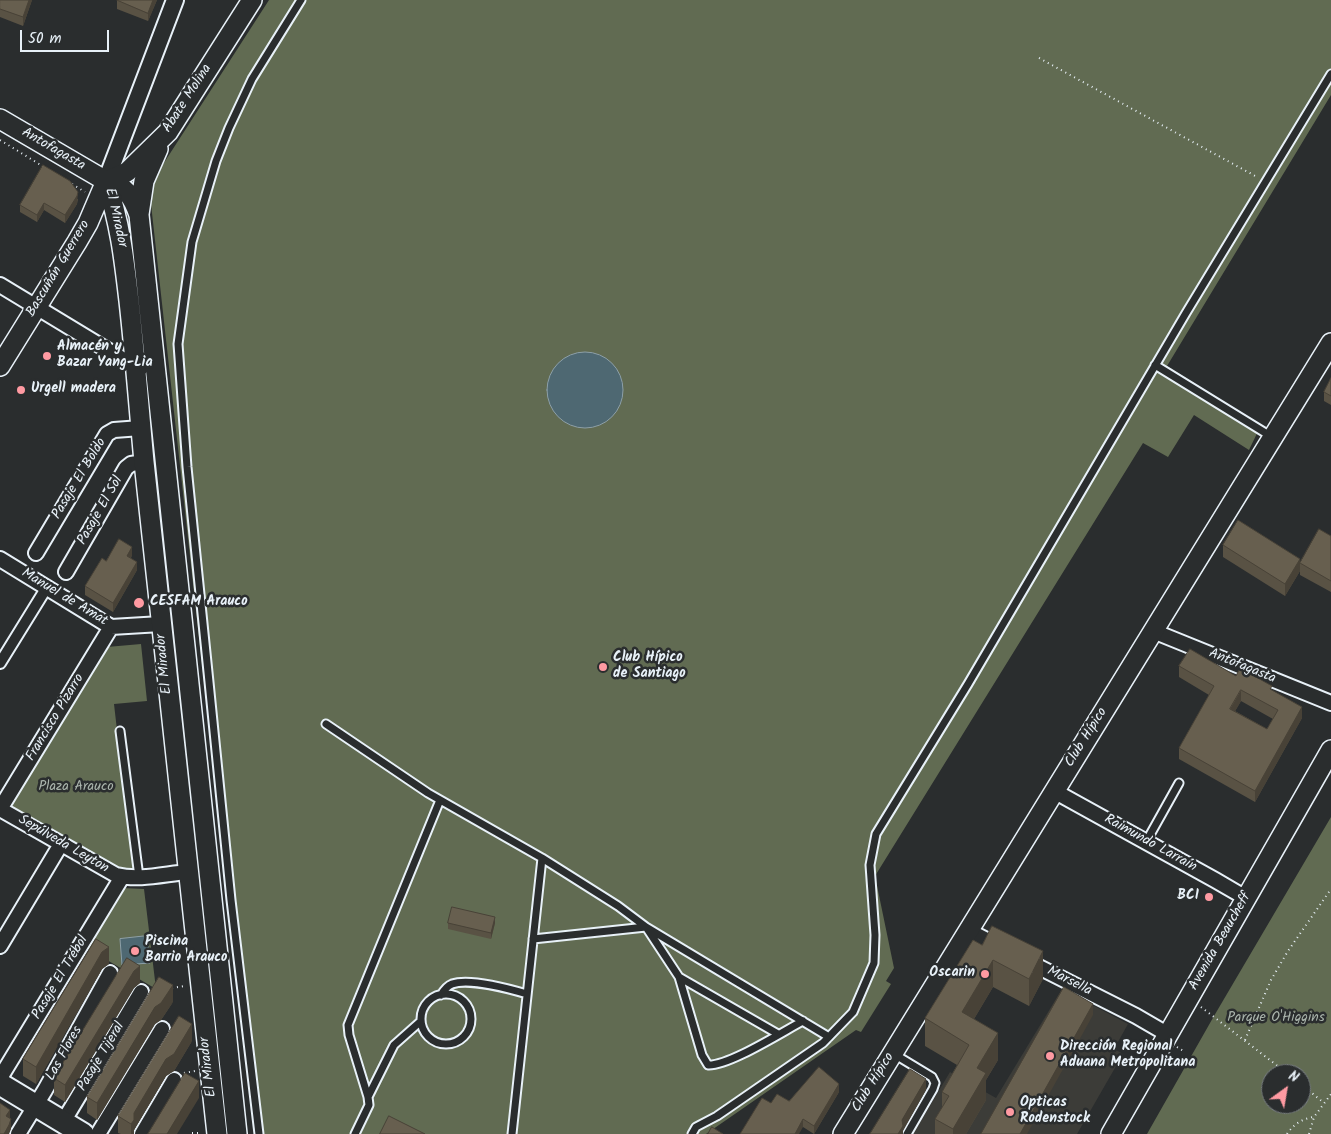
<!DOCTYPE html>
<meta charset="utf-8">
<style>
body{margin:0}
#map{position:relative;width:1331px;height:1134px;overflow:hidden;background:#2a2d2e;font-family:Kalam,sans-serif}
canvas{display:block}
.north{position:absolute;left:1261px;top:1064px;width:50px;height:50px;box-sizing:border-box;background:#2a2d2e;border:1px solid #767b7f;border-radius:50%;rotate:32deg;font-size:14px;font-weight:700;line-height:20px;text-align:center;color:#e8f1f8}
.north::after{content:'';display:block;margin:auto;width:18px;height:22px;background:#ff9aa2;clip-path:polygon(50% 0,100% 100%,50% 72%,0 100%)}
.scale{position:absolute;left:20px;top:30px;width:89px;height:22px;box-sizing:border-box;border:2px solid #e8f1f8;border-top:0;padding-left:6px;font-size:15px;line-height:18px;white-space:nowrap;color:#e8f1f8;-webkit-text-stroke:4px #2a2d2e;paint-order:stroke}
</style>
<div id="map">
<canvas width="1331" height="1134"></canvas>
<div class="north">N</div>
<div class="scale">50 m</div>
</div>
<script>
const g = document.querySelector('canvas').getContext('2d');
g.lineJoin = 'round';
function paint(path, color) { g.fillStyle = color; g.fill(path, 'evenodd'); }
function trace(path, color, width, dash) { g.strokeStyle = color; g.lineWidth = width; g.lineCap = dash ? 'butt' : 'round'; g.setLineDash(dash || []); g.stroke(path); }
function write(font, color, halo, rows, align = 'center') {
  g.font = font + ' Kalam,sans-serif'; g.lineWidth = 5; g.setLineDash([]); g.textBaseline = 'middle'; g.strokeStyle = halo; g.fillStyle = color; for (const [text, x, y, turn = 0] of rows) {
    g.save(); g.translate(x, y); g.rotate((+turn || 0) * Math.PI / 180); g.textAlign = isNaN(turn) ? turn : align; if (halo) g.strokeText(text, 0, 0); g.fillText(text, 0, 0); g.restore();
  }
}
paint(new Path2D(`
 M 1062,989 L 1128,1024 L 1114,1049 L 1123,1054 L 1077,1134 L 913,1134 L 950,1072 L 996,1098 Z`), '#3c3c38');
paint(new Path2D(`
 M 269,0 L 1331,0 L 1331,95 L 1167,366 L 1261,425 L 1249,450 L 1194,415 L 1168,457 L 1143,443 L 875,876 L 894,968 L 886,981 L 891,984 L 861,1032 L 856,1030 L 706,1134 L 254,1134 L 149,186 Z
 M 141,644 L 147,701 L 114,704 L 133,870 L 118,868 L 10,805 L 107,645 L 107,647 Z
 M 1331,817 L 1331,1134 L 1147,1134 L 1214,1016 ZM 1271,1074 L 1301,1074 L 1301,1104 L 1271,1104 Z
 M 122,888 L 144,889 L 156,989 L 85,947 Z`), '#616b52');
const water = new Path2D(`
 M547 390a38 38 0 1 1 76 0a38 38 0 1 1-76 0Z
 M 147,936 L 150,963 L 122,965 L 120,939 Z`);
paint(water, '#4e6872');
trace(water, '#8c9fa8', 1);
const service = new Path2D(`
 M 1155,365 L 1272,437
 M 326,724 L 428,793 L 542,858 L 512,1134
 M 120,731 L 139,877
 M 1146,842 L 1179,783
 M 542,858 L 618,906 L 646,927 L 829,1037
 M 533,939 L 646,927 L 679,977 L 702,1055 L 708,1065 C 729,1066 782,1032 803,1021
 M 679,977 L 778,1034
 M421 1019a25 25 0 1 1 50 0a25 25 0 1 1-50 0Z
 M 441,995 C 444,990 447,986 452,984 C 469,978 510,989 527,994
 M 894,1054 L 932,1077 L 935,1083 L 933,1089 L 907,1134
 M 368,1097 L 394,1045 L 421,1021
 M 259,1134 L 231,900 L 209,682 L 187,467 L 178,344 L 192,242 L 216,161 L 229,128 L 252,79 L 301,0
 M 355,1134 L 369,1105 L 368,1097 L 349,1035 L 348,1025 L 440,800
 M 692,1134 L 696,1127 L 717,1116 L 823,1043 L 853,1012 L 874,963 L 875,935 L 870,865 L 876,834 L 968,684 L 1186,313 L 1331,74`);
const pedestrian = new Path2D(`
 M 0,663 L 47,587`);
const minor = new Path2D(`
 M 0,285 L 137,368 L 141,368
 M 36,553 L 107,434 L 114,430 L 141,428
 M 0,559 L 111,627 L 161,624
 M 66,572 L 126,468 L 131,464 L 144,462
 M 1153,631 L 1331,703
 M 1054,791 L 1215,880 L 1246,898
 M 0,809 L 111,627
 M 0,809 L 116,875 C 139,881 164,874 188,872
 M 969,931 L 1002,948
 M 0,946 L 61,844
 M 1027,961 L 1136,1016 L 1167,1034
 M 0,1078 L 122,877
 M 63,1122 L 141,992
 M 18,1134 L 45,1090 L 110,973
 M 98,1134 L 162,1029
 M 142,1134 L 174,1080`);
const tertiary = new Path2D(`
 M 106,181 L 175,0`);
const secondary = new Path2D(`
 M 0,119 L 106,181 C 126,186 133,197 139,215 L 237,1134
 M 106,181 C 120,223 124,258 129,301 C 135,355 139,408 144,462 L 217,1134
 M 106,181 L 127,172 L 168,132 L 252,0
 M 139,214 L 144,181 L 158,149
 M 0,366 L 77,242 L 88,223 L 106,181
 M 843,1134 L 1331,343
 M 1111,1134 L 1331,750`);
const primary = new Path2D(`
 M 0,1084 L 83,1134`);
trace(service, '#e8f1f8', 11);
trace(pedestrian, '#e8f1f8', 14);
trace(minor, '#e8f1f8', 18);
trace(tertiary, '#e8f1f8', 20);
trace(secondary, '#e8f1f8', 22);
trace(primary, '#e8f1f8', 25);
trace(new Path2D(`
 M 1039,58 L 1257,177
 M 0,140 L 44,167
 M 72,184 L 85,192
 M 172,988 L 185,986
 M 1201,1007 L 1288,1074
 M 1245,1040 L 1271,980 L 1288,951 L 1331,889
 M 1177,1047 L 1185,1052
 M 184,1073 L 195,1071
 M 1301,1084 L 1324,1103
 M 192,1133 L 202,1133
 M 1287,1134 C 1294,1124 1302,1119 1313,1117
 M 1309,1134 L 1314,1117 L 1331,1094`), '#e8f1f8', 2, [1, 4]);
trace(service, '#2a2d2e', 7);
trace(pedestrian, '#2a2d2e', 10);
trace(minor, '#2a2d2e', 14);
trace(tertiary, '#2a2d2e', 16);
trace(secondary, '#2a2d2e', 19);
trace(primary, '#2a2d2e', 21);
paint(new Path2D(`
 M 0,0 L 32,0 L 23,26 L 0,17 Z
 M 117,0 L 157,0 L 148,21 L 117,9 Z
 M 78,199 L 77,204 L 65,223 L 44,210 L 37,222 L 20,212 L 20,205 Z
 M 1331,378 L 1331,405 L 1324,401 L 1324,392 Z
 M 1331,536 L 1331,592 L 1300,575 L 1300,571 L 1285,596 L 1223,557 L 1223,545 L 1300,562 Z
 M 132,555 L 131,558 L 137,570 L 113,612 L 85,595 L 85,586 L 106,561 Z
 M 1179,666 L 1236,676 L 1272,690 L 1302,718 L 1255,802 L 1179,759 L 1179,748 L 1209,695 L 1179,677 ZM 1241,701 L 1273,719 L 1267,729 L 1235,711 Z
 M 448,923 L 495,923 L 491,939 L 448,929 Z
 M 96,939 L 109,964 L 102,969 L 36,1084 L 23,1076 L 23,1059 Z
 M 973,940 L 1043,979 L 1029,1006 L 993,987 L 974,1019 L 998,1060 L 986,1080 L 986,1100 L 966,1134 L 935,1134 L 935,1119 L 942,1108 L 942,1092 L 957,1065 L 925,1046 L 925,1018 Z
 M 127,958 L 140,983 L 134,988 L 65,1102 L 54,1095 L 54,1078 Z
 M 173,1002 L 161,1020 L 155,1024 L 97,1120 L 87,1113 L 87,1097 Z
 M 192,1041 L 174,1071 L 166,1076 L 134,1130 L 134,1134 L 121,1134 L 118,1133 L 118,1116 Z
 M 839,1092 L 814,1134 L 803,1127 L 789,1101 Z`), '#595244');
paint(new Path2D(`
 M 29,0 L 32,0 L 23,26 L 23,17 Z
 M 153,0 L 157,0 L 148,21 L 148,13 Z
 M 78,192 L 77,204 L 65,223 L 65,215 Z
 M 44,203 L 44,210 L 37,222 L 37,215 Z
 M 132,547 L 132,555 L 127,564 L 127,556 Z
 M 1300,559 L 1300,571 L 1285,596 L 1285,584 Z
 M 137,562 L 137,570 L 113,612 L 113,603 Z
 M 1241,690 L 1241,701 L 1230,720 L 1230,709 Z
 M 1302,707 L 1302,718 L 1255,802 L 1255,791 Z
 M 495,917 L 495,923 L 491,939 L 491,933 Z
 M 109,947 L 109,964 L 102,969 L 36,1084 L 36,1067 L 102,952 Z
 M 1043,951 L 1043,979 L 1029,1006 L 1029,979 Z
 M 993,960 L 993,987 L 962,1039 L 962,1012 Z
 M 140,966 L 140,983 L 134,988 L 65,1102 L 65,1085 L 134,971 Z
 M 173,985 L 173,1002 L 161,1020 L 155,1024 L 97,1120 L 97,1103 L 155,1007 Z
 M 1093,1004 L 1093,1015 L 1027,1134 L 1020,1134 Z
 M 192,1024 L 192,1041 L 174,1071 L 166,1076 L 134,1130 L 134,1134 L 131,1134 L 131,1124 L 134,1113 L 166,1059 Z
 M 998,1033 L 998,1060 L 986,1080 L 986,1100 L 966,1134 L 953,1134 L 953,1129 L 977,1068 Z
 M 926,1079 L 926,1090 L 903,1131 L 903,1134 L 898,1134 L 902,1120 Z
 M 199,1081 L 199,1098 L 177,1134 L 167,1134 Z
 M 839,1084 L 839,1092 L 814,1134 L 814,1126 Z
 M 10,1110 L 10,1119 L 6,1116 Z
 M 11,1119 L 11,1129 L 9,1134 L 4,1134 Z
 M 803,1119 L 803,1127 L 799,1134 L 795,1134 Z`), '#484237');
const building = new Path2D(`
 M 0,0 L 29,0 L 23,17 L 0,9 Z
 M 117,0 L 153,0 L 148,13 Z
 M 43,165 L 70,181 L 78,192 L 77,196 L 65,215 L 44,203 L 37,215 L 20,205 Z
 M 1331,378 L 1331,396 L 1324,392 Z
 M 1238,520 L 1300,559 L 1285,584 L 1223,545 Z
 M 1319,529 L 1331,536 L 1331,581 L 1300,563 Z
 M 119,539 L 132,547 L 127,556 L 137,562 L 113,603 L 85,586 L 102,558 L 106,561 Z
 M 1190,649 L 1236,676 L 1240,668 L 1272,686 L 1270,689 L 1302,707 L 1255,791 L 1179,748 L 1214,686 L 1179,666 ZM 1241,690 L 1278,710 L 1267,729 L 1230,709 Z
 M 452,907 L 495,917 L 491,933 L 448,923 Z
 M 992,926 L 1043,951 L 1029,979 L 993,960 L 962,1012 L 998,1033 L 977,1068 L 986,1073 L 953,1129 L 935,1119 L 949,1096 L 942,1092 L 969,1045 L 925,1018 L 973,940 L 982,945 Z
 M 96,939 L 109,947 L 102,952 L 36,1067 L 23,1059 Z
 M 127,958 L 140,966 L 134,971 L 65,1085 L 54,1078 Z
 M 159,977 L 173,985 L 161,1003 L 155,1007 L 97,1103 L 87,1097 Z
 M 1064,987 L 1093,1004 L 1020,1134 L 981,1134 Z
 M 179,1016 L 192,1024 L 174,1054 L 166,1059 L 134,1113 L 134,1120 L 131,1124 L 118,1116 Z
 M 819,1067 L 839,1084 L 814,1126 L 803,1119 L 795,1134 L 740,1134 L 762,1098 L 771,1103 L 777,1094 L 789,1101 Z
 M 910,1069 L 926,1079 L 902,1120 L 903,1126 L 898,1134 L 870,1134 Z
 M 185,1073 L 199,1081 L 167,1134 L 148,1134 Z
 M 0,1103 L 10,1110 L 6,1116 L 11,1119 L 9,1125 L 4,1134 L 0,1134 Z
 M 389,1116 L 425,1134 L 380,1134 Z
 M 712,1127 L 723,1134 L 708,1134 Z`);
paint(building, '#675f4f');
trace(building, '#484237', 1);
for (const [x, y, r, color] of [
 [47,356,5,"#ff9aa2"],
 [21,390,5,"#ff9aa2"],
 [139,603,6,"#ff9aa2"],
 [603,667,5,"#ff9aa2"],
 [1209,897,5,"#ff9aa2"],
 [135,951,5,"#ff9aa2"],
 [985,974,5,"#ff9aa2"],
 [1050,1056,5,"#ff9aa2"],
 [1010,1112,5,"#ff9aa2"]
]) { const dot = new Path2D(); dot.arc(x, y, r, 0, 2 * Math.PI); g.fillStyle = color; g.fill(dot); trace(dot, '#2a2d2e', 2); }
write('14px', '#e8f1f8', '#2a2d2e', [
 ["Abate Molina",188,99,-57],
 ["Antofagasta",53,150,30],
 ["El Mirador",115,218,77],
 ["Bascuñán Guerrero",59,269,-59],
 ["Pasaje El Boldo",80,479,-59],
 ["Pasaje El Sol",101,511,-60],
 ["Manuel de Amat",64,598,31],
 ["El Mirador",165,664,-96],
 ["Antofagasta",1242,667,22],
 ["Francisco Pizarro",56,718,-59],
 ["Club Hípico",1087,738,-58],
 ["Raimundo Larraín",1150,844,29],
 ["Sepúlveda Leyton",63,845,30],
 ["Avenida Beaucheff",1221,942,-60],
 ["Pasaje El Trébol",61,978,-59],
 ["Marsella",1069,982,27],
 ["Las Flores",65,1054,-61],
 ["Pasaje Tijeral",102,1057,-59],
 ["El Mirador",209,1067,-97],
 ["Club Hípico",874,1083,-58]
]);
write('bold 14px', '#e8f1f8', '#2a2d2e', [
 ["Almacén y",57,348],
 ["Bazar Yang-Lia",57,364],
 ["Urgell madera",31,390],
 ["CESFAM Arauco",150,603],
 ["Club Hípico",613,659],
 ["de Santiago",613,675],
 ["BCI",1199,897,"right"],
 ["Piscina",145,943],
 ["Barrio Arauco",145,959],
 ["Oscarin",975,974,"right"],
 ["Dirección Regional",1060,1048],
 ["Aduana Metropolitana",1060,1064],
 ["Opticas",1020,1104],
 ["Rodenstock",1020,1120]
], 'left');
write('14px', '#abb5ad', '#2a2d2e', [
 ["Plaza Arauco",76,788],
 ["Parque O'Higgins",1276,1019]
]);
</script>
